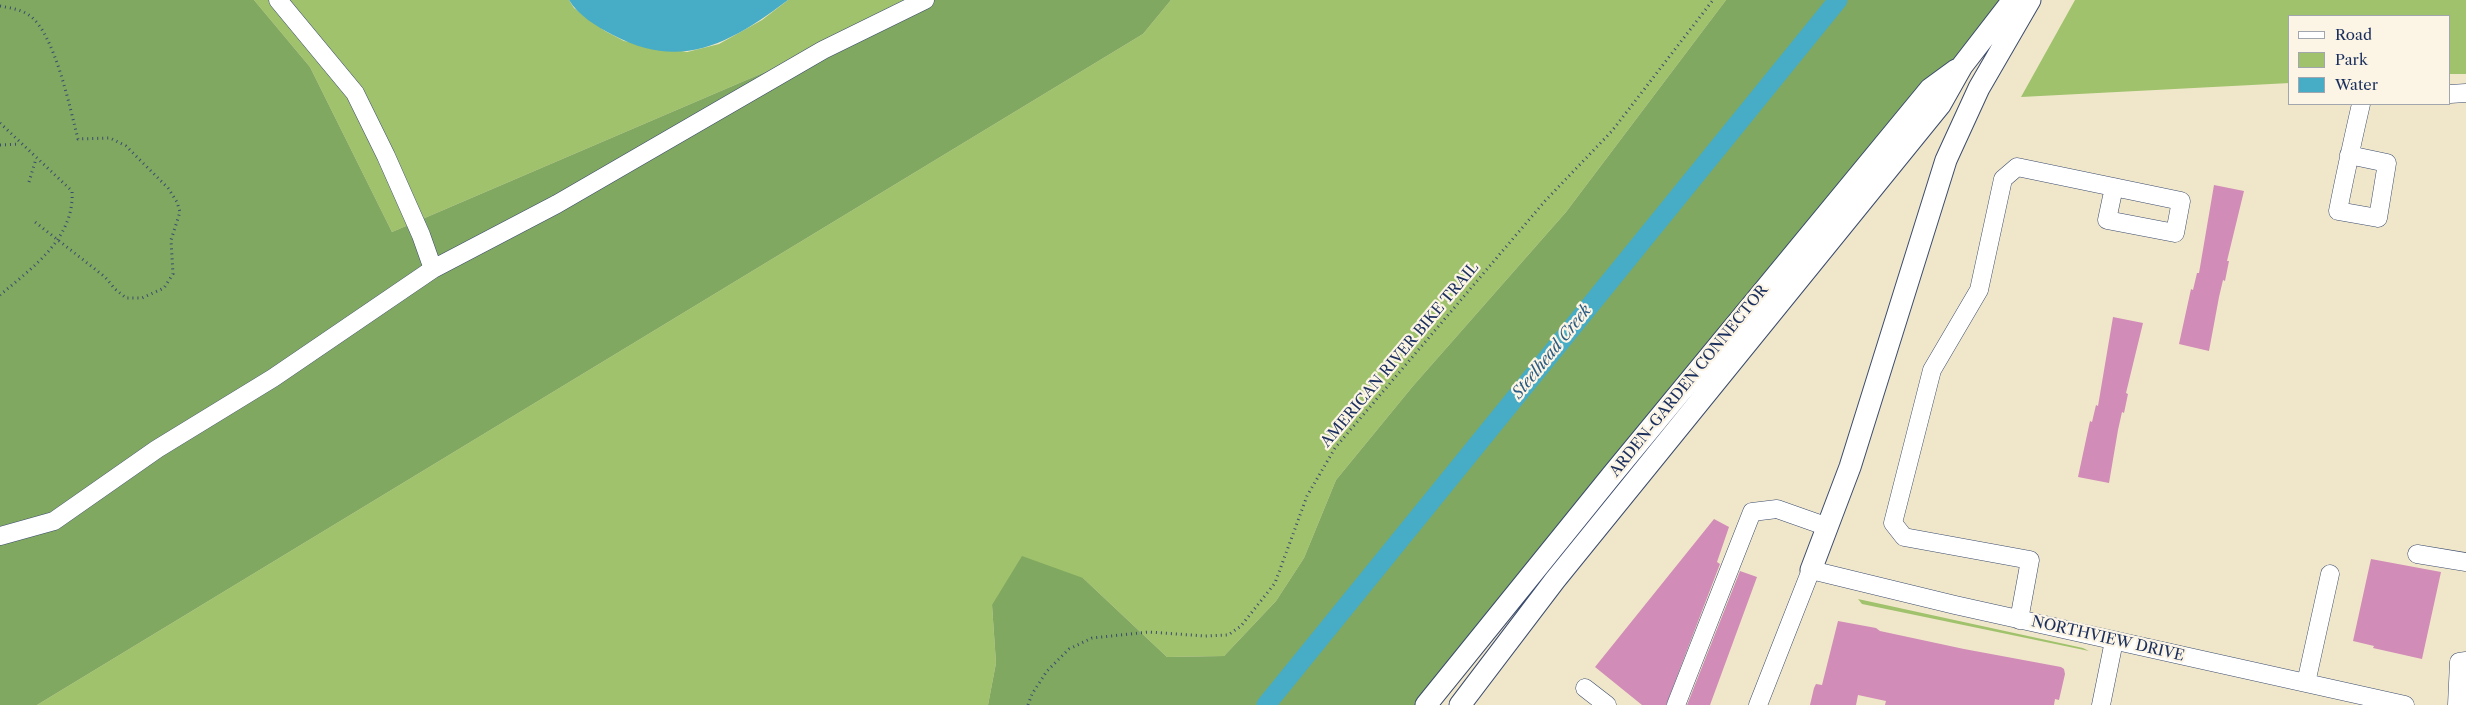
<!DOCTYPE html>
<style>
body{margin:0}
#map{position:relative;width:2466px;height:705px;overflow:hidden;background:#f0e7ca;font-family:"Libre Caslon Text",serif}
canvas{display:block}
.legend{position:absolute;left:2288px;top:15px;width:162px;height:90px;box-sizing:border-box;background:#fcf5e5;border:1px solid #a2a6af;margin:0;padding:6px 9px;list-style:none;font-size:15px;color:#1b2f5e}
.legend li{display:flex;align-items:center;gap:10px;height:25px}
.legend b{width:25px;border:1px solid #a2a6af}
</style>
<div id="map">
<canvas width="2466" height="705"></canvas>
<ul class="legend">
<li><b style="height:6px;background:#fff"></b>Road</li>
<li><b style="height:14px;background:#a0c26c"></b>Park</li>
<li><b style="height:14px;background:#47acc6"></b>Water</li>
</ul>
</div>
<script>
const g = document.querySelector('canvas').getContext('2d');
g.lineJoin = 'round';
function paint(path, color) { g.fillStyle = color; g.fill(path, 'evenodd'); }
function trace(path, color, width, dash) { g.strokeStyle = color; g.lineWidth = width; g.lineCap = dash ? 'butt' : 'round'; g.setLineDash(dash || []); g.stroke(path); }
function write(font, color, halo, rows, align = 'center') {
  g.font = font + ' "Libre Caslon Text",serif'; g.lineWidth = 4.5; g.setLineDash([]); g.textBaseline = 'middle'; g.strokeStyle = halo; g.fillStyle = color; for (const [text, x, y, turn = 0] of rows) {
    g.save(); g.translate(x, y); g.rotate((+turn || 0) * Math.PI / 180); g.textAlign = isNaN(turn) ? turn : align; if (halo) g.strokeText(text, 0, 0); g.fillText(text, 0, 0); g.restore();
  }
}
paint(new Path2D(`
 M 254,0 L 569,0 L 574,8 L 605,31 L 624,41 L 687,52 L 719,44 L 762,20 L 788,0 L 933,0 L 392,232 L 310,67 Z
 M 1171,0 L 1726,0 L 1566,212 L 1413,386 L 1336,480 L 1304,558 L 1276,601 L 1224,656 L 1167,657 L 1083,578 L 992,605 L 996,663 L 988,705 L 37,705 L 1143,34 Z
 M 2075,0 L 2466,0 L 2466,74 L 2450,74 L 2450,16 L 2290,16 L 2290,83 L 2021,97 Z
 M 1858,599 L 2083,648 L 2089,651 L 1862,604 Z`), '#a0c26c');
paint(new Path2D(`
 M 0,0 L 254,0 L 310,67 L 392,232 L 933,0 L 1171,0 L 1143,34 L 37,705 L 0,705 Z
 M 1726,0 L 2010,0 L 1424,705 L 988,705 L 996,663 L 992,605 L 1022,556 L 1083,578 L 1167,657 L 1224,656 L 1276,601 L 1304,558 L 1336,480 L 1413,386 L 1566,212 Z`), '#80a860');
paint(new Path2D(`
 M 569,0 L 788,0 C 732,42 682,72 613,35 C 597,27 578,15 569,0 Z`), '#47acc6');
trace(new Path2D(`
 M 1266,705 L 1838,0`), '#47acc6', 19);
paint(new Path2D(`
 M 2214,185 L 2244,191 L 2227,261 L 2229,261 L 2225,281 L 2223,280 L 2219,297 L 2209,351 L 2179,344 L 2191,289 L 2193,290 L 2197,273 L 2199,273 Z
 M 2113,317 L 2143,323 L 2126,393 L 2128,394 L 2124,413 L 2122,412 L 2118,430 L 2109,483 L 2078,477 L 2090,421 L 2092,422 L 2096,405 L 2098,406 Z
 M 1714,519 L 1729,527 L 1717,562 L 1720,564 L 1666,705 L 1642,705 L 1595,667 Z
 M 2371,559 L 2441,572 L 2422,659 L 2373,648 L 2374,646 L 2353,641 Z
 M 1740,571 L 1757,577 L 1710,705 L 1687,705 Z
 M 1838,621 L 1876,628 L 1880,631 L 1964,649 L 2061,667 L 2064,669 L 2065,674 L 2059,700 L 2055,699 L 2054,705 L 1885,705 L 1886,701 L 1858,695 L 1856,705 L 1810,705 L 1814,688 L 1816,684 L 1822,685 Z`), '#d18cb7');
const minor = new Path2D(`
 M 2450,94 L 2466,93
 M 2349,155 L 2387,163 L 2378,218 L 2338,211 C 2345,175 2353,139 2361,104
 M 433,269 L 557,204 L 823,50 L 925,0
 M 0,536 L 54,521 L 157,449 L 273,378 L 433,269 L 421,235 L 386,156 L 355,93 L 278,0
 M 2417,554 L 2466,562
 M 2019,620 L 2030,560 L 1904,537 L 1893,523 L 1932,370 L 1979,290 L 2003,179 L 2017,167 L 2181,201 L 2175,233 L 2107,220 L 2114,187
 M 2306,683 L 2330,574
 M 1585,688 L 1607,705
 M 1676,705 L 1752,512 L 1777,509 L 1828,527
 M 1758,705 L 1811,570 L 1955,605 L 2405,705
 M 2101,705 L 2114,641
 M 2457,705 L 2459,662 L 2466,661`);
const major = new Path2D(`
 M 1811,570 L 1850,467 L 1946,160 L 1979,88 L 2030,0
 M 1426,705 L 1612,475 L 1930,89 L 1956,70
 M 1460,705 L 1555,580 L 1940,105 L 1962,66 L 2013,0`);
trace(minor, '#3b4b6e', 19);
trace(major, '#3b4b6e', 23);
trace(new Path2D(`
 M 0,6 C 10,8 20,9 29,15 C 55,33 70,109 78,139 L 110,138 L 126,146 L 168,188 L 177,202 L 180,212 L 171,240 L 173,274 L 164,288 L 142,298 L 126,298 L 115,289 L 105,277 L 35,222
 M 0,123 L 72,191 C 75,238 32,268 0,295
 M 0,145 L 19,144
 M 29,182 L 36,159
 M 1028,705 L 1032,694 L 1047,671 L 1069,649 L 1092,638 L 1149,632 L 1205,636 L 1228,635 L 1241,626 L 1275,583 L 1307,496 L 1335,448 L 1545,201 L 1612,131 L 1713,0`), '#3b4b6e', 3, [1, 4]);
trace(minor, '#fff', 18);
trace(major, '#fff', 21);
write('15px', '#1b2f5e', '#fcf5e5', [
 ["AMERICAN RIVER BIKE TRAIL",1400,355,-50],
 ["ARDEN-GARDEN CONNECTOR",1689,381,-51],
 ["NORTHVIEW DRIVE",2108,639,13]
]);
write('italic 16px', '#2a5b82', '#fcf5e5', [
 ["Steelhead Creek",1552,352,-51]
]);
</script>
